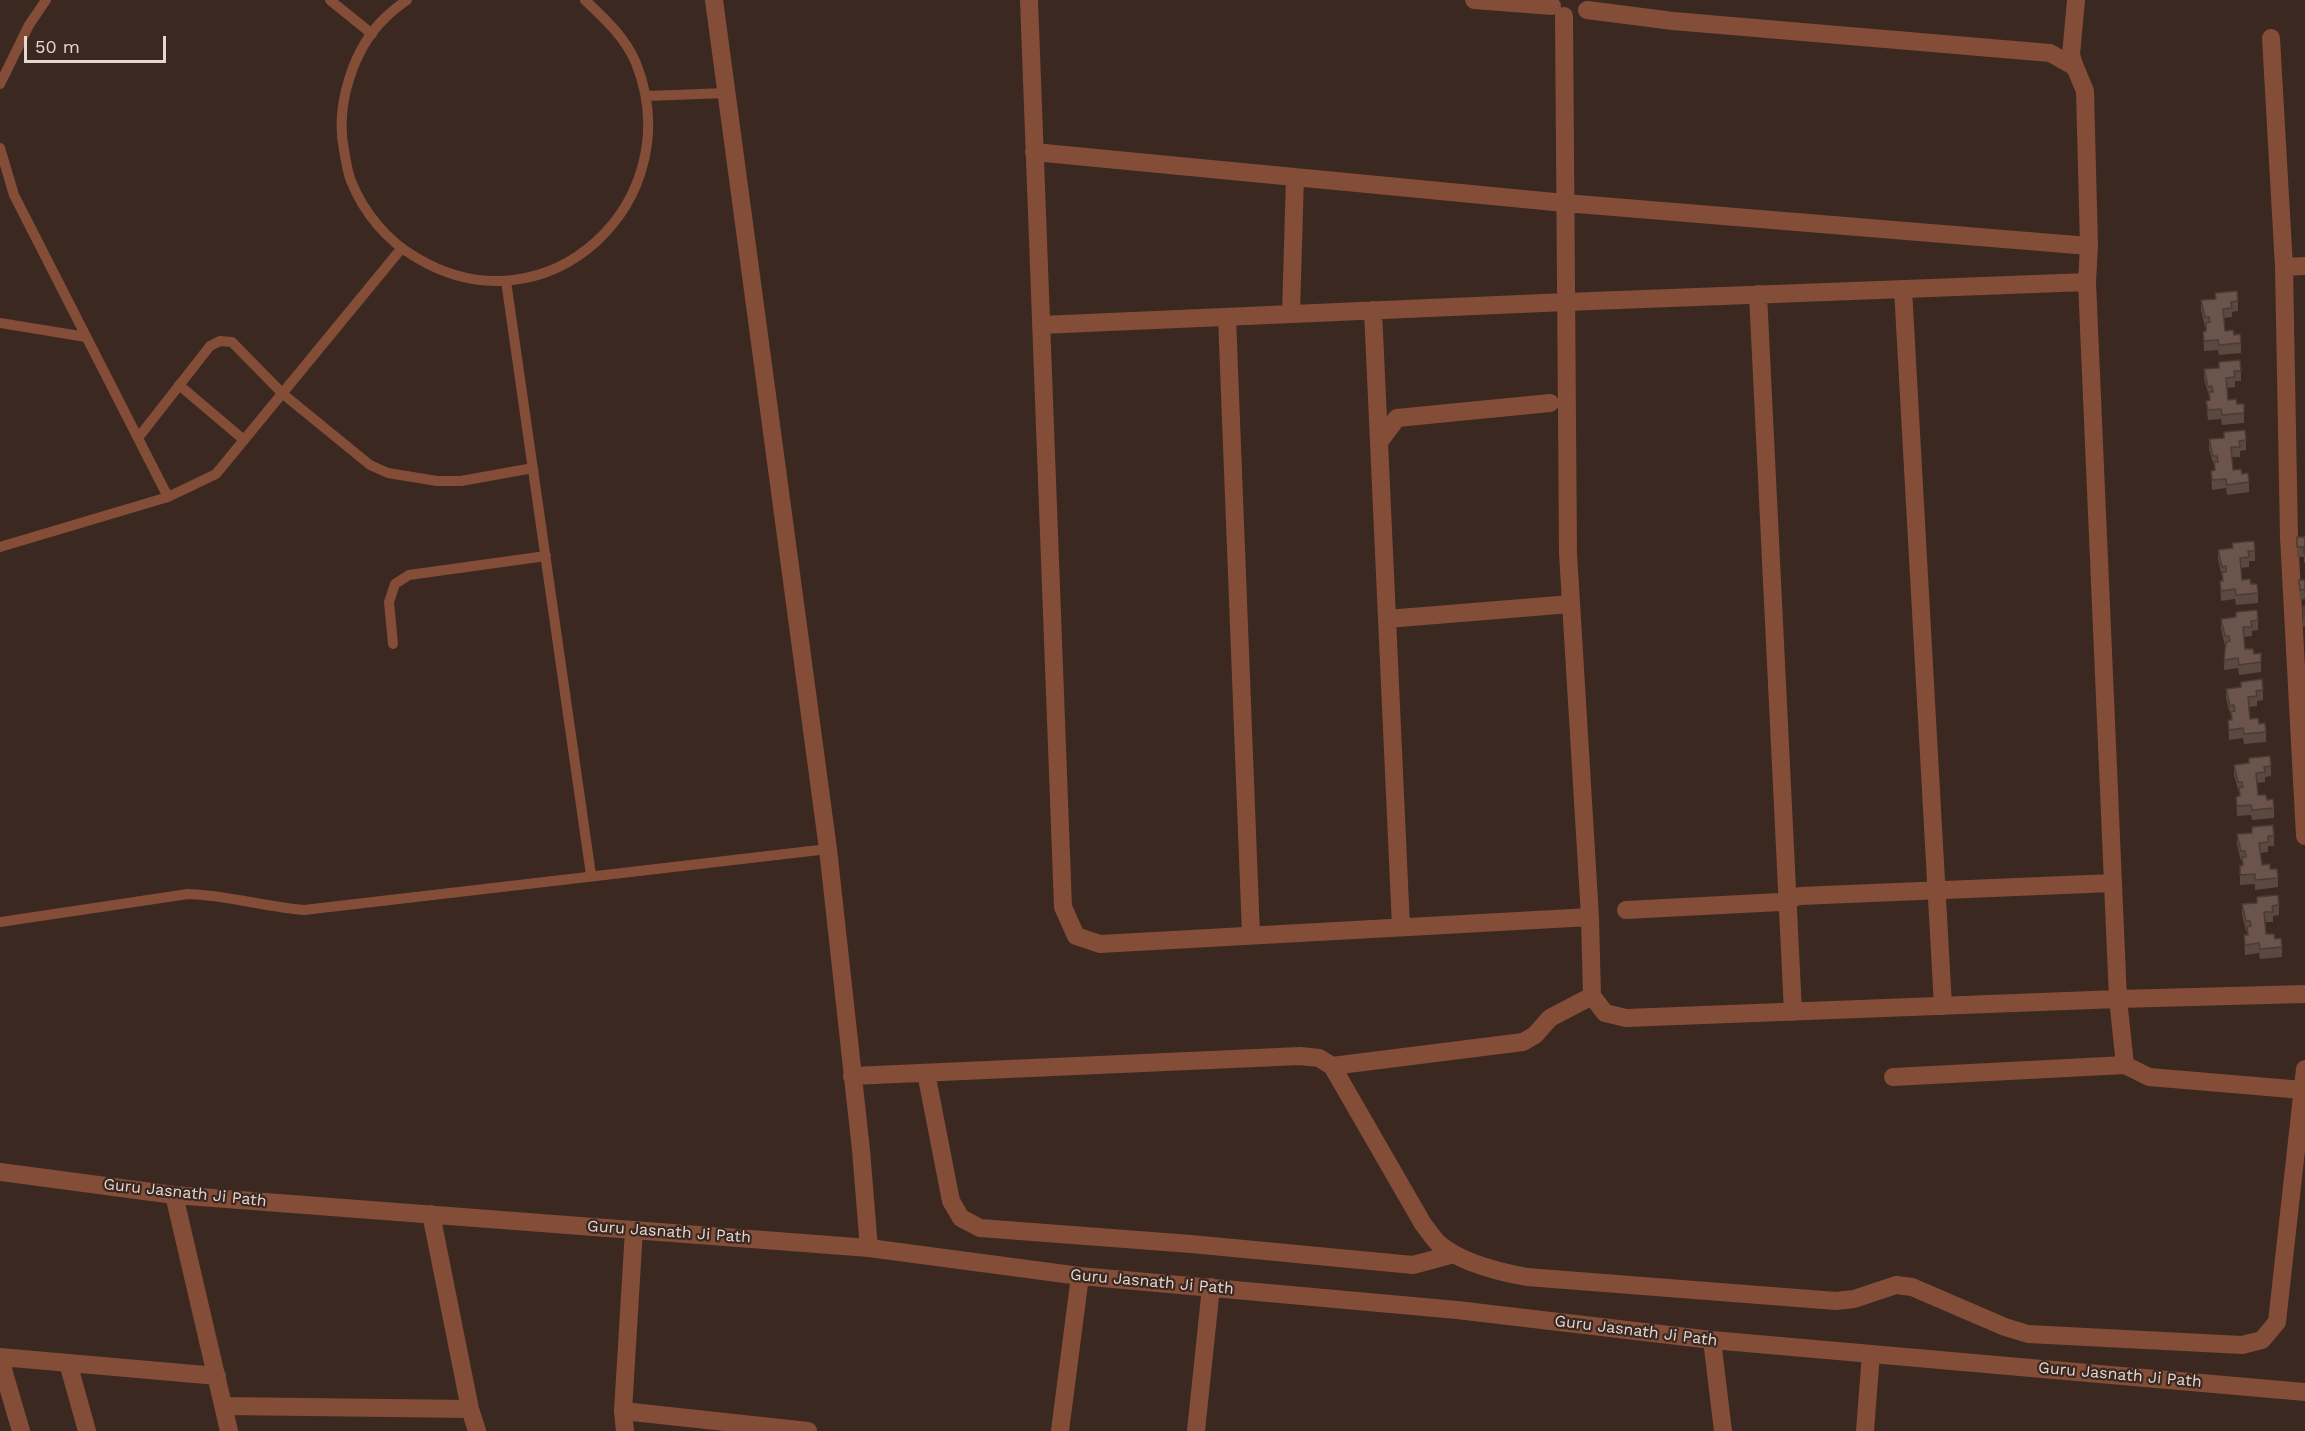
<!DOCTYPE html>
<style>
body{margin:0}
#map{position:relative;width:2305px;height:1431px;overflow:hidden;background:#3b2820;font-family:"Work Sans",sans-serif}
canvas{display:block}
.scale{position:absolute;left:24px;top:36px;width:142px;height:27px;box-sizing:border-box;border:3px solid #e5d8d3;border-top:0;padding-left:8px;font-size:18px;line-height:21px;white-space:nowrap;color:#e5d8d3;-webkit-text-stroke:4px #3b2820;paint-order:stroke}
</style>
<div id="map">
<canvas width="2305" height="1431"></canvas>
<div class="scale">50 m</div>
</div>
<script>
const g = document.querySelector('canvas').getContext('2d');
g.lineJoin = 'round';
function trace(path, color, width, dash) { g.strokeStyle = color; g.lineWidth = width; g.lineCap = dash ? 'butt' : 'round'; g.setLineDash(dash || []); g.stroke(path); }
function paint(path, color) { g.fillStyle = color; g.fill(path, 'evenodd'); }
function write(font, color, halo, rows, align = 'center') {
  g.font = font + ' "Work Sans",sans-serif'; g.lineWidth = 4.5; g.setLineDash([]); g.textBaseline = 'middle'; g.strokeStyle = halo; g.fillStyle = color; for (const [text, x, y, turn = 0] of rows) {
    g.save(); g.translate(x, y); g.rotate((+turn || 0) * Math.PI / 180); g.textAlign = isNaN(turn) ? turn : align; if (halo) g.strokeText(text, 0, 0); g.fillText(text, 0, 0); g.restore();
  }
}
trace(new Path2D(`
 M 330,0 L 372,34
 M 407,0 C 400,5 392,11 386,17 C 353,48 335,106 344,150 C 346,160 347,171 351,181 C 364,213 387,241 417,258 C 548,336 691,201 636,63 C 625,37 604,18 585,0
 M 0,84 L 29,25 L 46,0
 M 647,96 L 726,93
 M 0,148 L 14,195 L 168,497
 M 506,281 L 591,875
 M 0,323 L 86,337
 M 179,385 L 244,440
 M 138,438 L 210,346 L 220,341 L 232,342 L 283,394 L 370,465 L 388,473 L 437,481 L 461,481 L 533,468
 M 0,547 L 168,497 L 216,474 L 401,249
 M 393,644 L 389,602 L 395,584 L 409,575 L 546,556
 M 0,922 L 188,894 C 227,895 265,907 304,910 L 828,849`), '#834d37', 10);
trace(new Path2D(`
 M 714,0 L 828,849 L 861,1150 L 869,1248
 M 1029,0 L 1063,907 L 1076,936 L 1100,944 L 1590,917
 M 1474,0 L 1552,6
 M 1587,10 L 1673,21 L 2050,53 L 2075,67 L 2085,91 L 2089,246 L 2087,282 L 2118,999 L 2125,1065
 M 1564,16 L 1568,553 L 1590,917 L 1592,996 L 1605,1013 L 1626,1018 L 2118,999 L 2305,994
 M 2271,38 L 2284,267 L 2289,537 L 2305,836
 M 2075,67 L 2071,55 L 2076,0
 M 1034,152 L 1565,203 L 2089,246
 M 2284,267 L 2305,266
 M 1903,289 L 1943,1006
 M 1758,294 L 1793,1012
 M 1373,310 L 1401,927
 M 1291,314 L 1295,177
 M 1227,317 L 1251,935
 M 1041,325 L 1566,302 L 2087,282
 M 1379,442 L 1397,418 L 1550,403
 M 1387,619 L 1571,604
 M 1626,910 L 1780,902 L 1800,896 L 2113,883
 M 1332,1066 L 1523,1042 L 1535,1035 L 1550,1018 L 1592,996
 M 926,1073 L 951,1201 L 961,1218 L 980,1228 L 1191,1244 L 1413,1265 L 1454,1254
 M 852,1076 L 1300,1056 L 1319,1058 L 1332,1066 L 1423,1224 C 1428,1230 1432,1237 1438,1243 C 1459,1262 1499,1272 1527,1277 L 1836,1301 L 1854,1299 L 1896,1285 L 1912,1287 L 2005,1327 L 2028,1334 L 2242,1345 L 2262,1340 L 2277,1322 L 2305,1069
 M 1893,1077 L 2125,1065 L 2149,1077 L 2303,1090
 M 0,1172 L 174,1195 L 869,1248 L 1080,1276 L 1457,1310 L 1712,1340 L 2305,1392
 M 174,1195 L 229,1431
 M 431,1214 L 470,1409 L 477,1431
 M 1712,1340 L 1723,1431
 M 0,1357 L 217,1376
 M 0,1359 L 21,1431
 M 68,1363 L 87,1431
 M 224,1406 L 470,1409
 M 623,1411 L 808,1431
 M 625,1431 L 623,1411 L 634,1230
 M 1060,1431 L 1080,1276
 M 1196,1431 L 1211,1287
 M 1865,1431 L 1871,1354`), '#834d37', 18);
paint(new Path2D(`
 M 2215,293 L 2238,301 L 2238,311 L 2232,312 L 2232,317 L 2224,318 L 2225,331 L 2234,335 L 2241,343 L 2241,353 L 2219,355 L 2218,350 L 2204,351 L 2203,332 L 2206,331 L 2206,327 L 2205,327 L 2201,310 L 2201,300 L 2215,299 Z
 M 2204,369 L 2241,371 L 2241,381 L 2235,381 L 2235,387 L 2227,388 L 2228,400 L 2237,404 L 2244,413 L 2244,423 L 2222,425 L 2221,419 L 2208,420 L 2206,401 L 2209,401 L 2209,396 L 2204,379 Z
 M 2224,432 L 2246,440 L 2246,450 L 2240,451 L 2240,457 L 2232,457 L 2233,470 L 2242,474 L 2249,482 L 2249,492 L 2227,495 L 2226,488 L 2212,490 L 2211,471 L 2214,470 L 2214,466 L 2209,449 L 2209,439 L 2224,438 Z
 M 2297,537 L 2305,537 L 2305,563 L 2304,563 L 2304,557 L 2297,557 Z
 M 2232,543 L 2255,551 L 2255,561 L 2249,561 L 2249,567 L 2241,568 L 2242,580 L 2251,584 L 2258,593 L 2258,603 L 2236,605 L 2235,599 L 2221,601 L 2220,581 L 2222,581 L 2222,577 L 2218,559 L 2218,550 L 2232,548 Z
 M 2299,580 L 2305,580 L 2305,599 L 2300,600 Z
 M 2303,606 L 2305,606 L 2305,626 L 2303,627 Z
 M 2221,619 L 2258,620 L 2258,630 L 2252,631 L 2252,636 L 2244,637 L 2245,649 L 2254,654 L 2261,662 L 2261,672 L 2239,675 L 2238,668 L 2224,670 L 2225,646 L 2221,629 Z
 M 2226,689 L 2263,690 L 2263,700 L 2257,701 L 2257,706 L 2249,707 L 2250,719 L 2259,724 L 2266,732 L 2266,742 L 2244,744 L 2243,738 L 2229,740 L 2228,720 L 2231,720 L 2231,716 L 2226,699 Z
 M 2234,765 L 2271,766 L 2271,776 L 2265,777 L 2265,782 L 2257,783 L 2258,795 L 2267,800 L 2274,808 L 2274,818 L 2252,820 L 2251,815 L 2237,816 L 2236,797 L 2239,796 L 2239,792 L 2234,775 Z
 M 2252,827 L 2274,836 L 2274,846 L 2268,846 L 2268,852 L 2260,853 L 2262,865 L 2270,869 L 2278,878 L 2278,887 L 2255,890 L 2255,884 L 2240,885 L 2240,866 L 2242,866 L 2242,861 L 2241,861 L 2237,844 L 2237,834 L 2252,833 Z
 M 2257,897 L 2279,905 L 2279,915 L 2273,916 L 2273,922 L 2265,922 L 2266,934 L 2275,939 L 2282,947 L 2282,957 L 2260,959 L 2259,953 L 2245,955 L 2244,935 L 2247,935 L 2247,931 L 2246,931 L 2242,914 L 2242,904 L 2257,903 Z`), '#5b4840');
const building = new Path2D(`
 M 2237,291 L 2238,301 L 2231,302 L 2232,308 L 2223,309 L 2225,331 L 2233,330 L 2234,335 L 2240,334 L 2241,343 L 2219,345 L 2218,340 L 2204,341 L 2203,332 L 2206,331 L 2206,323 L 2210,322 L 2209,317 L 2205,317 L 2201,300 L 2216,299 L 2215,293 Z
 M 2240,360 L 2241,371 L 2234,371 L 2235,377 L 2226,378 L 2228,400 L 2236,399 L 2237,404 L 2244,404 L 2244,413 L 2222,415 L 2221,409 L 2208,410 L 2206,401 L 2210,400 L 2209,392 L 2213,392 L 2212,386 L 2208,387 L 2204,369 L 2219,368 L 2219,362 Z
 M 2245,430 L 2246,440 L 2239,441 L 2240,447 L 2231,447 L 2233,470 L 2241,469 L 2242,474 L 2248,473 L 2249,482 L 2227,485 L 2226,479 L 2212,480 L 2211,471 L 2215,470 L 2214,462 L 2218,462 L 2217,456 L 2213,456 L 2209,439 L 2224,438 L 2224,432 Z
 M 2297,537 L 2305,537 L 2305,553 L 2304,553 L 2304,547 L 2297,547 Z
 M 2254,541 L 2255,551 L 2248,551 L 2249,557 L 2240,558 L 2242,580 L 2250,579 L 2251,584 L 2257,584 L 2258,593 L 2236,595 L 2235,589 L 2221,591 L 2220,581 L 2223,581 L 2222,572 L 2226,572 L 2226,566 L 2222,567 L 2218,550 L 2233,548 L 2232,543 Z
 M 2299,580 L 2305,580 L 2305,589 L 2300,590 Z
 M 2303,606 L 2305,606 L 2305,616 L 2303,617 Z
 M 2257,610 L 2258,620 L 2251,621 L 2252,627 L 2243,627 L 2245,649 L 2253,649 L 2254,654 L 2261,653 L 2261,662 L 2239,665 L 2238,658 L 2224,660 L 2226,642 L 2230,641 L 2229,636 L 2225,636 L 2221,619 L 2236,617 L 2236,612 Z
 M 2262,679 L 2263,690 L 2256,691 L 2257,696 L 2248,697 L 2250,719 L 2258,718 L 2259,724 L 2265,723 L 2266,732 L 2244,734 L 2243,728 L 2229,730 L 2228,720 L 2232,720 L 2231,712 L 2235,711 L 2234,705 L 2230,706 L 2226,689 L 2241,687 L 2241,682 Z
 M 2270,756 L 2271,766 L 2264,767 L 2265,772 L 2256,773 L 2258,795 L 2266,795 L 2267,800 L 2273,799 L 2274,808 L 2252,810 L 2251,805 L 2237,806 L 2236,797 L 2240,796 L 2239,788 L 2243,787 L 2242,782 L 2238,782 L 2234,765 L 2249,763 L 2249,758 Z
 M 2273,825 L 2274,836 L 2268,836 L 2268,842 L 2259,843 L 2262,865 L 2270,864 L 2270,869 L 2277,869 L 2278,878 L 2255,880 L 2255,874 L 2240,875 L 2240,866 L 2243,865 L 2242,857 L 2246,857 L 2245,851 L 2241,851 L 2237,834 L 2252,833 L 2252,827 Z
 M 2278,895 L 2279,905 L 2272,906 L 2273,912 L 2264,912 L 2266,934 L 2274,934 L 2275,939 L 2281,938 L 2282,947 L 2260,949 L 2259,943 L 2245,945 L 2244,935 L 2248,935 L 2247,927 L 2251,926 L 2250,921 L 2246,921 L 2242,904 L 2257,903 L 2257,897 Z`);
paint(building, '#6a544b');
trace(building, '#4a3b34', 1.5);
write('16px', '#e5d8d3', '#3b2820', [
 ["Guru Jasnath Ji Path",185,1193,6],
 ["Guru Jasnath Ji Path",669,1232,4],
 ["Guru Jasnath Ji Path",1152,1282,5],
 ["Guru Jasnath Ji Path",1636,1331,7],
 ["Guru Jasnath Ji Path",2120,1375,5]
]);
</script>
